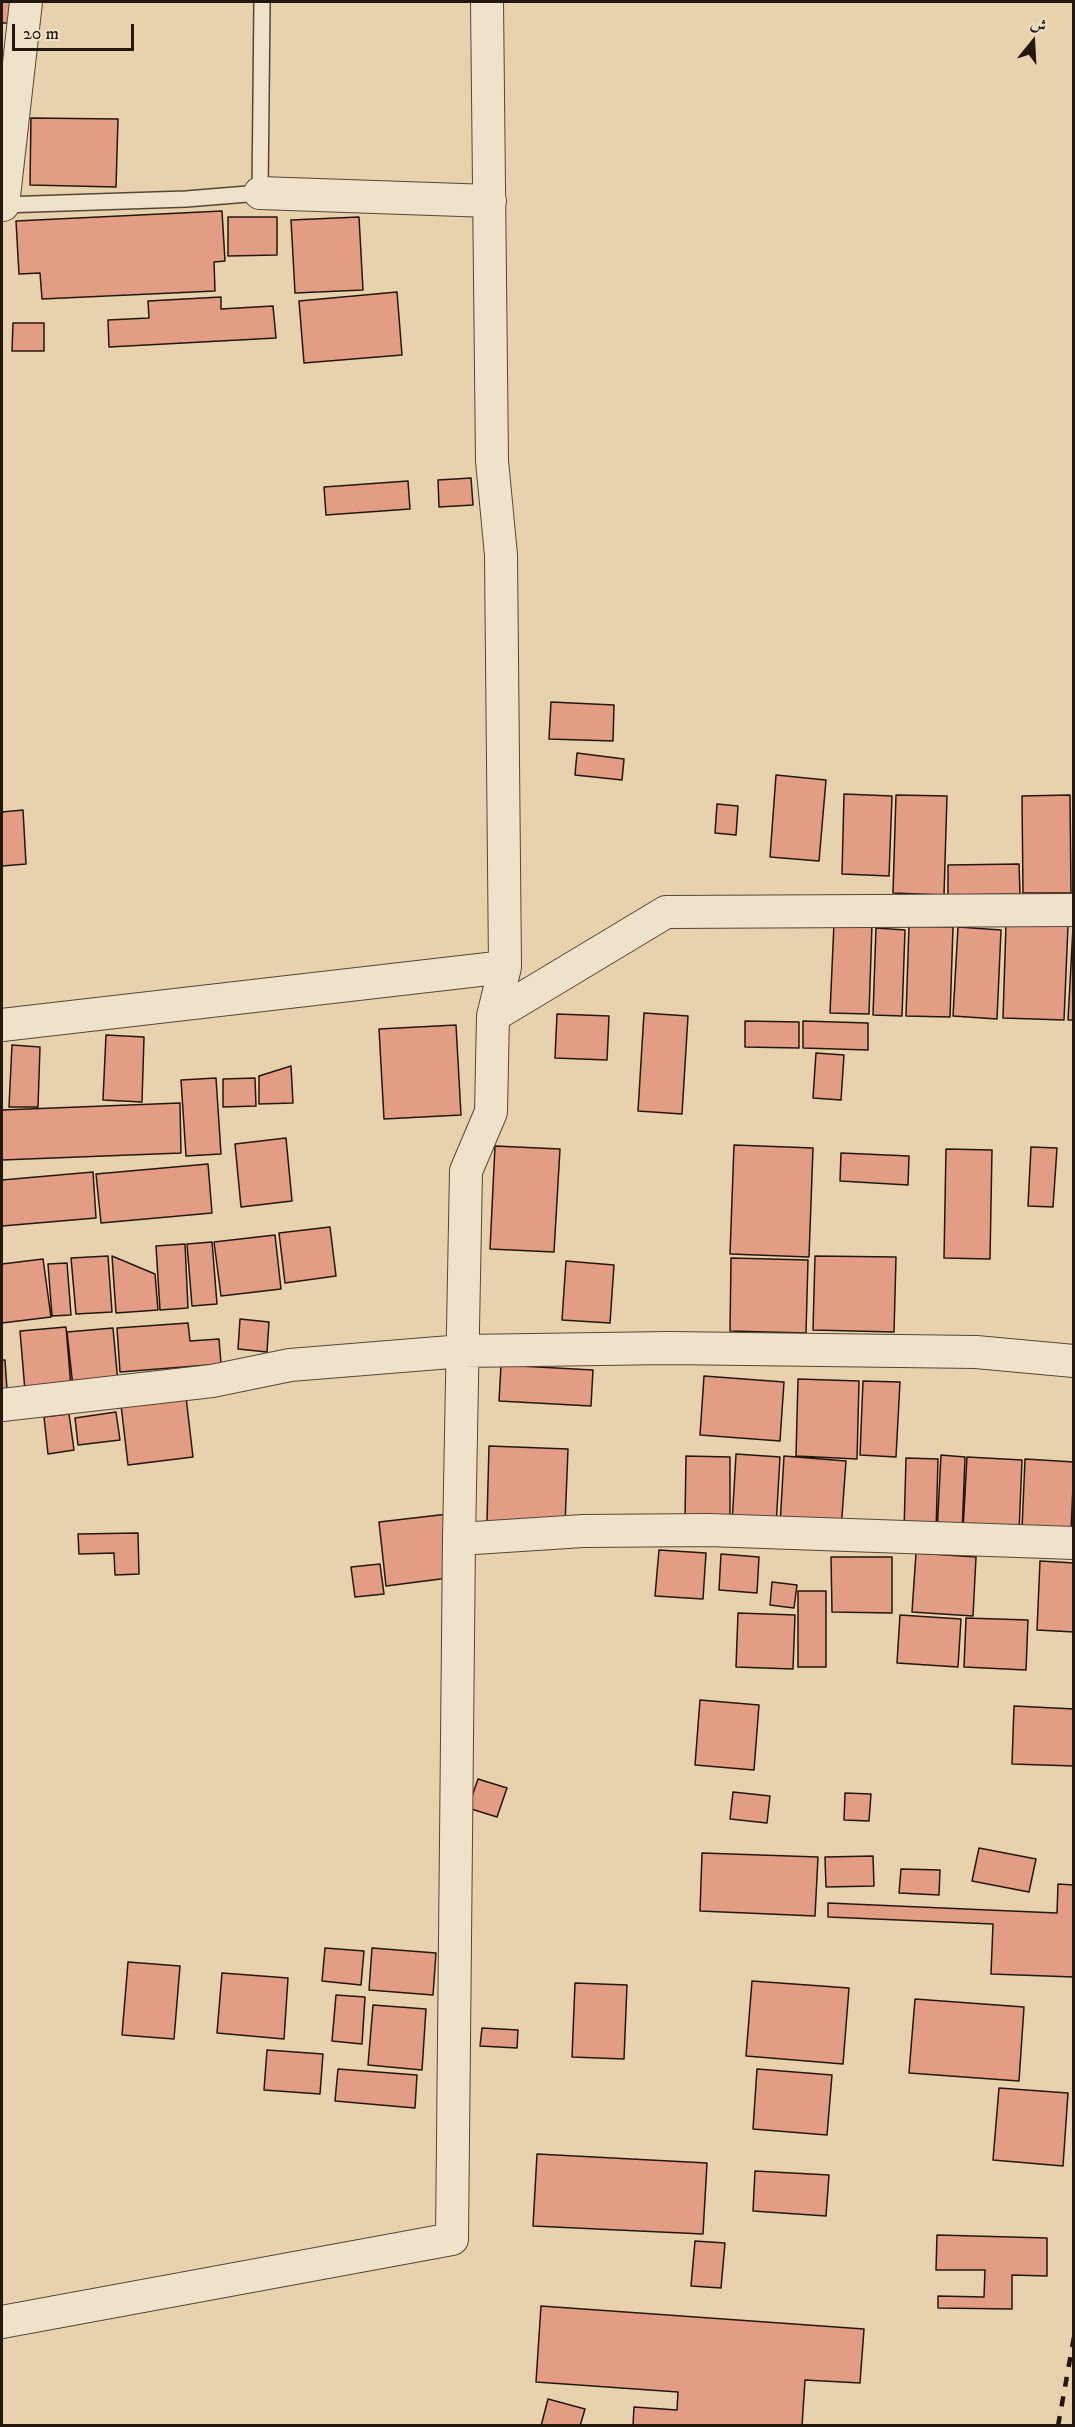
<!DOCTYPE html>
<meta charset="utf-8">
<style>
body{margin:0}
#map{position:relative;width:1075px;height:2427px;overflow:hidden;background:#e8d2ae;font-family:"IM FELL DW Pica",Amiri,serif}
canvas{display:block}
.frame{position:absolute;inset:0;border:3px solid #23170e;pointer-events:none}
.north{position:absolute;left:1003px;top:12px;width:60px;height:60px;-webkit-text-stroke:4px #f0e2ca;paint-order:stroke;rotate:18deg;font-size:16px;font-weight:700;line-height:24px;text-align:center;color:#23170e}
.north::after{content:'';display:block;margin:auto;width:21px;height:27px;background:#23170e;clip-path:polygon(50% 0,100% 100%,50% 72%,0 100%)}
.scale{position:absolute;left:12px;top:24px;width:122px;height:27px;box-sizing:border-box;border:3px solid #23170e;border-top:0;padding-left:8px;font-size:18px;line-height:21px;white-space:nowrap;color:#23170e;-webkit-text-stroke:4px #f0e2ca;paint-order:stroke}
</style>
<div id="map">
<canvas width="1075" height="2427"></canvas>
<div class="frame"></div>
<div class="north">ش</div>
<div class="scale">20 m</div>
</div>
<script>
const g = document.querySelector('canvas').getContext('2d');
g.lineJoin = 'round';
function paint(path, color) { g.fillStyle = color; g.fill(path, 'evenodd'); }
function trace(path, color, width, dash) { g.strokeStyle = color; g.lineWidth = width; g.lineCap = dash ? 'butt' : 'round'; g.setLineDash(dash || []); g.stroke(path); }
const building = new Path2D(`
 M 2,2 L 14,2 L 14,23 L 2,23 Z
 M 31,118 L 118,119 L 116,187 L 30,185 Z
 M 222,211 L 225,261 L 214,262 L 215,291 L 42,299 L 40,273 L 19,274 L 16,221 Z
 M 228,217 L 277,217 L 277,255 L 228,256 Z
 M 359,217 L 363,290 L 295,293 L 291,220 Z
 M 397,292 L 402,355 L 304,363 L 299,301 Z
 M 221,297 L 221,309 L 273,306 L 276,338 L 109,347 L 108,320 L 149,318 L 148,301 Z
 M 13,323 L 44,323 L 44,351 L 12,351 Z
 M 471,478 L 473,505 L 439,507 L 438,480 Z
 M 408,481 L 410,509 L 326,515 L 324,487 Z
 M 551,702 L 614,705 L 613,741 L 549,739 Z
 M 577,753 L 624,759 L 622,780 L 575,775 Z
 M 776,775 L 826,780 L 819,861 L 770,857 Z
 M 844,794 L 892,796 L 889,876 L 842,874 Z
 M 896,795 L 947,796 L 944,895 L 893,893 Z
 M 1070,795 L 1071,893 L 1023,893 L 1022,796 Z
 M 717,804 L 738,806 L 736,835 L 715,833 Z
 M 23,810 L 26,864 L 2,866 L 2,812 Z
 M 1019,864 L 1020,894 L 948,895 L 948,865 Z
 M 834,923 L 872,924 L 869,1014 L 830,1013 Z
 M 1006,924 L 1068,926 L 1064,1020 L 1003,1018 Z
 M 909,926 L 953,927 L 950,1017 L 906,1016 Z
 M 958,927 L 1001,930 L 997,1019 L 953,1016 Z
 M 1073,927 L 1074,927 L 1074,1020 L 1068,1020 Z
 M 876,928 L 905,930 L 902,1016 L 873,1015 Z
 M 644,1013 L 688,1016 L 682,1114 L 638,1111 Z
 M 557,1014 L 609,1016 L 607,1060 L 555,1058 Z
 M 745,1021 L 799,1022 L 799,1048 L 745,1047 Z
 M 803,1021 L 868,1023 L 868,1050 L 803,1048 Z
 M 456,1025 L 461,1115 L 384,1119 L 379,1029 Z
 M 106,1035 L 144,1037 L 142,1102 L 103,1100 Z
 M 12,1045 L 40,1047 L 38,1107 L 9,1107 Z
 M 816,1053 L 844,1055 L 841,1100 L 813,1098 Z
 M 291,1066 L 293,1103 L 259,1104 L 259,1076 Z
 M 216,1078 L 221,1154 L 186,1156 L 181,1080 Z
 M 255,1078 L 256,1106 L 223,1107 L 223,1079 Z
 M 180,1103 L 181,1153 L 2,1160 L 2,1110 Z
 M 286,1138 L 292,1201 L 241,1207 L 235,1144 Z
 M 734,1145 L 813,1148 L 809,1257 L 730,1254 Z
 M 495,1146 L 560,1149 L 554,1252 L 490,1249 Z
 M 1031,1147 L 1057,1148 L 1053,1207 L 1028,1206 Z
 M 946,1149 L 992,1150 L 990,1259 L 944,1258 Z
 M 841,1153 L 909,1156 L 908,1185 L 840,1181 Z
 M 208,1164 L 212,1213 L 101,1223 L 96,1174 Z
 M 93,1172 L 96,1218 L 2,1226 L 2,1180 Z
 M 330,1227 L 336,1276 L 285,1283 L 279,1233 Z
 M 275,1235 L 281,1289 L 221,1296 L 214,1242 Z
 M 212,1242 L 217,1304 L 192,1306 L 187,1244 Z
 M 185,1244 L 188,1308 L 160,1310 L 156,1246 Z
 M 108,1256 L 112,1312 L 76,1314 L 71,1258 Z
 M 112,1256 L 155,1274 L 158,1310 L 116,1313 Z
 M 815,1256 L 896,1257 L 894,1332 L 813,1330 Z
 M 731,1258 L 808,1260 L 806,1333 L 730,1331 Z
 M 43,1259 L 51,1317 L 2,1323 L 2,1264 Z
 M 566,1261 L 614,1265 L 610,1323 L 562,1320 Z
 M 67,1263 L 71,1315 L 52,1316 L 48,1264 Z
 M 240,1319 L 269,1322 L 267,1352 L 238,1349 Z
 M 188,1323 L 190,1341 L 219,1339 L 221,1364 L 120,1372 L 117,1328 Z
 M 66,1327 L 71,1387 L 25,1391 L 20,1331 Z
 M 113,1328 L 118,1383 L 73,1387 L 67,1332 Z
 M 2,1360 L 5,1360 L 7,1390 L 2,1391 Z
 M 501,1365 L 593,1370 L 591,1406 L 499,1401 Z
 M 704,1376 L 784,1382 L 780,1441 L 700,1435 Z
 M 798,1379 L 859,1381 L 857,1459 L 796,1456 Z
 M 863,1381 L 900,1382 L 896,1457 L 860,1455 Z
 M 186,1397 L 193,1457 L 128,1465 L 121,1405 Z
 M 116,1412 L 120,1440 L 78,1445 L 75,1418 Z
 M 69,1414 L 74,1450 L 48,1454 L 44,1417 Z
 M 489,1446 L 568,1449 L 565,1524 L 487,1521 Z
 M 736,1454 L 780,1457 L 776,1526 L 732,1524 Z
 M 941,1455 L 965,1457 L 962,1534 L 937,1533 Z
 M 686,1456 L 730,1457 L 730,1521 L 685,1520 Z
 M 784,1456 L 846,1461 L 841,1530 L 780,1525 Z
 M 967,1457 L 1022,1460 L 1019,1532 L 963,1530 Z
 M 906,1458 L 938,1459 L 936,1532 L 904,1531 Z
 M 1025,1459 L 1074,1462 L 1071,1532 L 1022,1529 Z
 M 448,1514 L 456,1577 L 386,1586 L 379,1522 Z
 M 138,1533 L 139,1574 L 115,1575 L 114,1553 L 79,1554 L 78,1534 Z
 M 659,1550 L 706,1553 L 703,1599 L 655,1596 Z
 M 916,1553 L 976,1557 L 973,1616 L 912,1612 Z
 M 721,1554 L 759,1557 L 757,1593 L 719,1590 Z
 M 831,1557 L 892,1557 L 892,1613 L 832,1612 Z
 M 1040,1561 L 1074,1563 L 1074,1632 L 1037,1630 Z
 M 380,1564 L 384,1594 L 355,1597 L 351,1567 Z
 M 772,1582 L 797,1585 L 794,1608 L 770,1605 Z
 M 798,1591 L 826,1591 L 826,1667 L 798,1667 Z
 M 738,1613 L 795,1615 L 793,1669 L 736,1667 Z
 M 900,1615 L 961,1619 L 958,1667 L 897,1663 Z
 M 966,1618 L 1028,1620 L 1026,1670 L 964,1667 Z
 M 700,1700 L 759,1705 L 754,1770 L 695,1765 Z
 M 1014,1706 L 1074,1709 L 1074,1766 L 1012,1764 Z
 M 478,1779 L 507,1788 L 497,1817 L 468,1808 Z
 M 733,1792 L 770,1796 L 767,1823 L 730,1819 Z
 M 845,1793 L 871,1794 L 869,1821 L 844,1820 Z
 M 979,1848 L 1036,1859 L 1029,1892 L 972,1881 Z
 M 702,1853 L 818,1857 L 815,1916 L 700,1911 Z
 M 873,1856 L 874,1886 L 826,1887 L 825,1857 Z
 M 901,1869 L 940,1870 L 939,1895 L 899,1893 Z
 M 1058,1884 L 1074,1885 L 1074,1977 L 991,1974 L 993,1924 L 828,1917 L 828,1903 L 1057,1913 Z
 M 325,1948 L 364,1951 L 361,1985 L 322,1981 Z
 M 372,1948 L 436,1953 L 433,1995 L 369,1990 Z
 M 128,1962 L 180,1966 L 174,2039 L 122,2035 Z
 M 222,1973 L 288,1978 L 284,2039 L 217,2033 Z
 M 752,1981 L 849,1988 L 843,2064 L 746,2056 Z
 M 575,1983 L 627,1985 L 624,2059 L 572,2057 Z
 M 336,1995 L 365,1997 L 362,2044 L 332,2041 Z
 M 915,1999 L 1024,2007 L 1019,2081 L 909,2073 Z
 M 373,2005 L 426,2009 L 422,2070 L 368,2065 Z
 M 482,2028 L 518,2030 L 517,2048 L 480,2046 Z
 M 267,2050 L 323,2054 L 320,2094 L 264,2090 Z
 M 338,2069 L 417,2075 L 415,2108 L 335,2101 Z
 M 757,2069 L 832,2075 L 827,2135 L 753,2129 Z
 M 999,2088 L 1068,2093 L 1063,2166 L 993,2160 Z
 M 537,2154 L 707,2163 L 703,2234 L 533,2226 Z
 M 755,2171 L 829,2175 L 826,2216 L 753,2211 Z
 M 937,2235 L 1047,2238 L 1047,2276 L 1012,2275 L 1012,2309 L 938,2308 L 938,2296 L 984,2297 L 985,2270 L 936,2270 Z
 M 695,2241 L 725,2243 L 721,2288 L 691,2286 Z
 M 541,2306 L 864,2329 L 860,2383 L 805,2380 L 802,2426 L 633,2426 L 634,2407 L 677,2410 L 678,2392 L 536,2382 Z
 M 548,2399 L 585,2409 L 580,2426 L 541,2426 Z`);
paint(building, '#e39d85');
trace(building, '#23170e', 1.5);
const lane = new Path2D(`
 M 2,205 L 186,199 L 260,193 L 262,2`);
const street = new Path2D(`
 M 487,2 L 492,461 L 501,555 L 505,967
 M 260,193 L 490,201
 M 3,205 L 26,2
 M 2,1025 L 505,967 L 493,1016 L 666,912 L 1074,910
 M 2,1405 L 212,1381 L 290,1365 L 463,1351 L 669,1348 L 976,1352 L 1074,1361
 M 459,1539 L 583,1531 L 708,1530 L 1074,1543
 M 2,2322 L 452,2239 L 459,1539 L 466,1171 L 491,1112 L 493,1016`);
trace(lane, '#544636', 18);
trace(street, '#544636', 34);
trace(lane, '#f0e2ca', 15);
trace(street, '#f0e2ca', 32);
trace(new Path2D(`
 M 1058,2426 L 1074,2337`), '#23170e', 4.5, [10, 10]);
</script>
